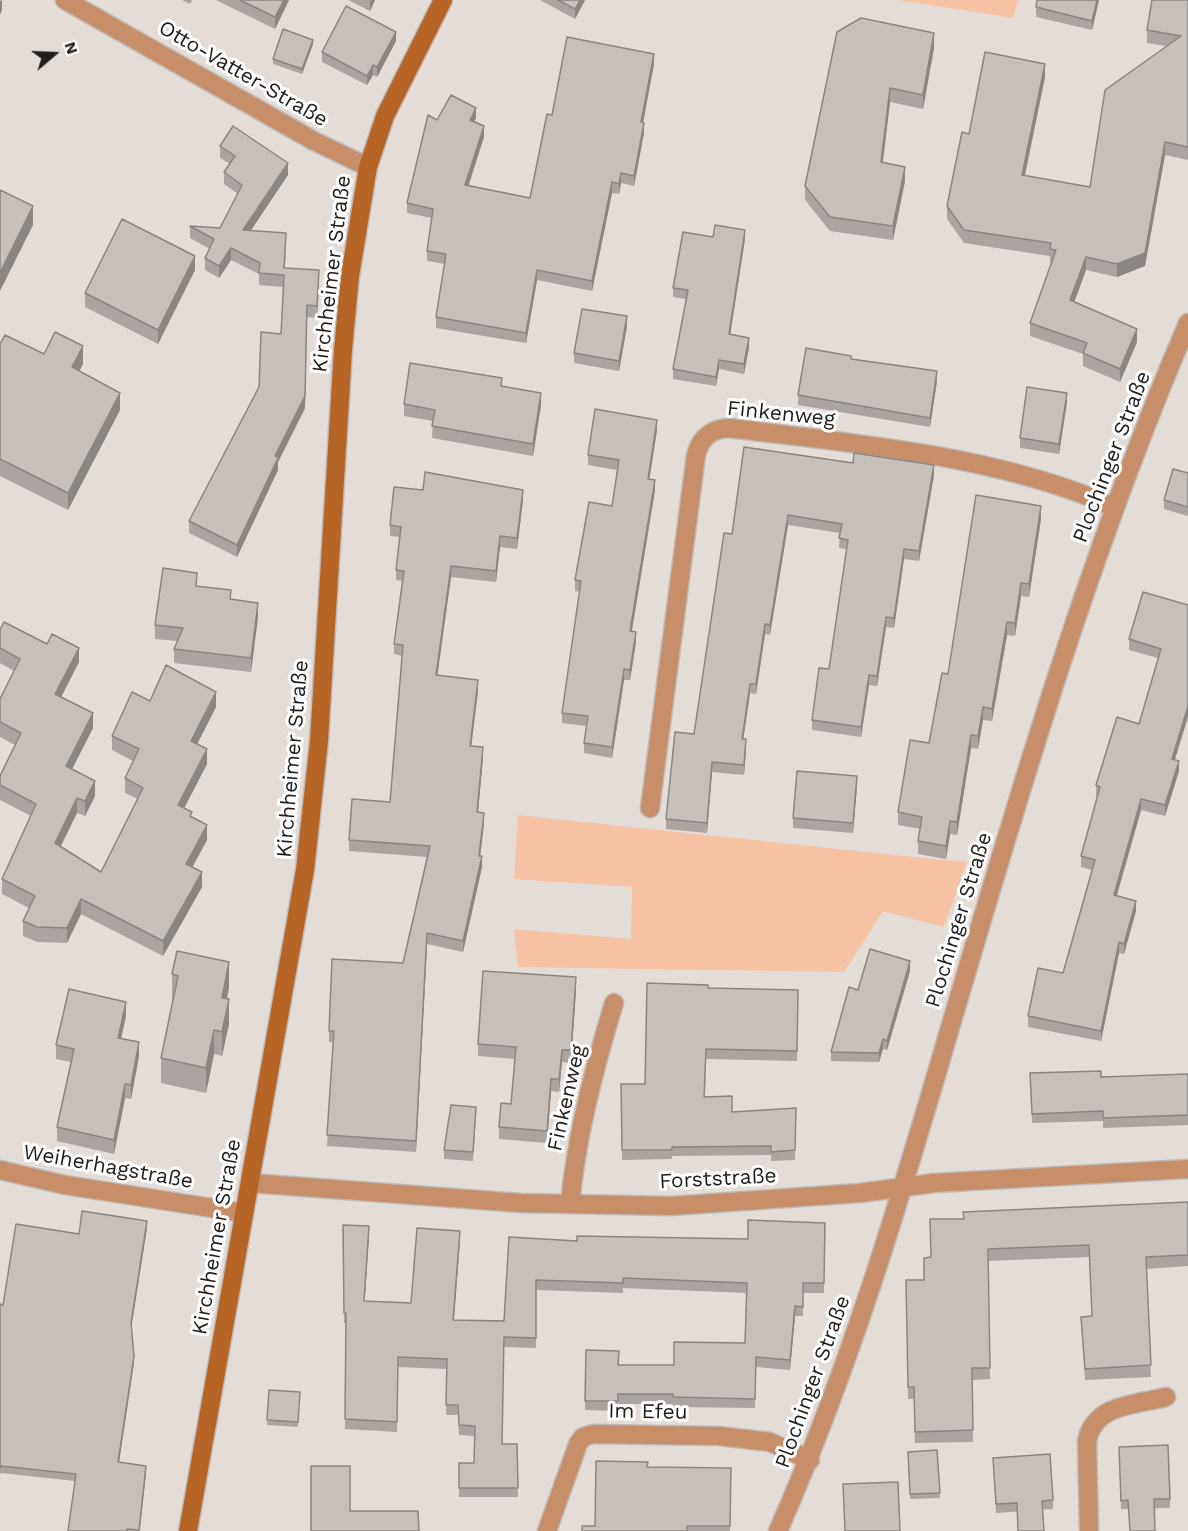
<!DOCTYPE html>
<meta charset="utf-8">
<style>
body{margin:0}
#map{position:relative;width:1188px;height:1531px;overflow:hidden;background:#e4dcd7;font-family:"Work Sans",sans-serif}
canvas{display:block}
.north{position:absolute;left:24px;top:24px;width:60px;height:60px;-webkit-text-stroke:4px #fff;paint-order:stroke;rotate:71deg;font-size:16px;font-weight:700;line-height:24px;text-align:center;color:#201d1b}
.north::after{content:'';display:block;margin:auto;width:21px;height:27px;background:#201d1b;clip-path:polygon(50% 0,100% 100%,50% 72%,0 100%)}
</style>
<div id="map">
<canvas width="1188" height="1531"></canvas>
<div class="north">N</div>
</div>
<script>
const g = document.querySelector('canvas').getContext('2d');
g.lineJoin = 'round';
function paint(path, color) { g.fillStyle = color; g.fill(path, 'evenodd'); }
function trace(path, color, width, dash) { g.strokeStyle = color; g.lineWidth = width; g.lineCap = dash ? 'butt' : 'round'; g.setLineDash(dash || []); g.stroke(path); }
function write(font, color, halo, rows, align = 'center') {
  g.font = font + ' "Work Sans",sans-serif'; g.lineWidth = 6; g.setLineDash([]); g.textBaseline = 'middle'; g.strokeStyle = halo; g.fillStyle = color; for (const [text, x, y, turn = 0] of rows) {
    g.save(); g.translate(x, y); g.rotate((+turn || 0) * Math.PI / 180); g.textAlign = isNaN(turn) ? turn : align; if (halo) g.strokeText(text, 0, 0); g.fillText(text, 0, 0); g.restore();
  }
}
paint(new Path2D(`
 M 899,0 L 1018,0 L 1013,18 Z
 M 518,815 L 914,857 L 967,862 L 944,927 L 883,911 L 844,972 L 518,967 L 514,929 L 631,939 L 632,887 L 514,879 Z`), '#f5c3a3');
const street = new Path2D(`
 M 65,0 L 314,141 L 368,167
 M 650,808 L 696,455 C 701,437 711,429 729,428 C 856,444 997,455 1114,507
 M 0,1170 L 65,1185 L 244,1213
 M 250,1183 L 521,1203 L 671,1206 L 860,1193 L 934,1183 L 1188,1169
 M 570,1204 C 576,1137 594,1068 614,1003
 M 547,1531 L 578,1444 L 583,1437 L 593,1434 L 719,1436 L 770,1442 L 810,1460
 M 778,1531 C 850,1368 900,1199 950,1028 C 1020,790 1090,551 1188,323
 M 1089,1531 L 1087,1441 C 1094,1404 1135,1405 1166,1397`);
const secondary = new Path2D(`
 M 188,1531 L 305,870 L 319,741 L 343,350 L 350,276 L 368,167 L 385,116 L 443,0`);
trace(street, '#c1bab5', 21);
trace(secondary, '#c1bab5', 21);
trace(street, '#c68f6a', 18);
trace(secondary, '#b66526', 18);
paint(new Path2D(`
 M 182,0 L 192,0 L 190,4 Z
 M 216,0 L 289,0 L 275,29 Z
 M 348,0 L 375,0 L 370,11 Z
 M 540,0 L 585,0 L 575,19 Z
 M 1037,0 L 1099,0 L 1092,30 L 1036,17 L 1036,7 Z
 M 1188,0 L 1188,160 L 1165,155 L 1145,266 L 1117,277 L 1086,270 L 1074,302 L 1137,342 L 1120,382 L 1083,366 L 1083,354 L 1030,336 L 1030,323 L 1052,262 L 1050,262 L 1050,256 L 964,243 L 947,219 L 947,206 L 969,134 L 1045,77 L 1025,176 L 1090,187 L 1166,46 L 1147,43 L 1147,30 Z
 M 837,32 L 934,48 L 923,109 L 890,102 L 883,162 L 905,181 L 893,240 L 830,231 L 805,200 L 805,186 Z
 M 396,41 L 377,77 L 373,75 L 367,85 L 322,62 L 322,52 Z
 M 313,44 L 302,74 L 273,64 L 273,59 Z
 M 654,64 L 643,123 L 644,133 L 634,186 L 621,183 L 619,194 L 612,193 L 592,291 L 537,280 L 526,343 L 436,328 L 436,317 L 445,264 L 427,261 L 427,251 L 432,218 L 407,213 L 407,203 L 437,120 L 476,118 L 474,122 L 484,137 L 469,185 L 530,198 L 552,115 Z
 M 220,146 L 288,175 L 251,230 L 286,245 L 285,268 L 319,282 L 317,318 L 307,317 L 305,408 L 278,462 L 278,470 L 237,557 L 189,533 L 189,521 L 259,387 L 281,334 L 283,287 L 259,285 L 259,274 L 231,260 L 219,278 L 205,270 L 205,258 L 210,249 L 190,238 L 190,226 L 220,228 L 238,194 L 224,184 L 224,172 L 230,164 L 220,158 Z
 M 713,237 L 745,239 L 730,334 L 749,347 L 744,374 L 719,369 L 716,386 L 673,379 L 673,369 L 686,299 L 673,297 L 673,288 Z
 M 195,270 L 158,344 L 85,307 L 85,293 Z
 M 627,326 L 619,371 L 574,363 L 574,353 Z
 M 0,344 L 83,364 L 79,371 L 120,410 L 68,510 L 0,476 Z
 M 851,359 L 937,381 L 930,427 L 798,405 L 798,395 Z
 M 502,386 L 541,405 L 533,456 L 432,438 L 433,421 L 404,416 L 404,404 Z
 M 1067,402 L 1059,454 L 1020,448 L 1020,438 Z
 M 657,430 L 649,479 L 655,490 L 632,631 L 636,642 L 630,680 L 624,680 L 612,758 L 584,753 L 584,743 L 586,726 L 562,723 L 562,713 L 580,592 L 575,591 L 575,580 L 612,506 L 617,470 L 588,465 L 588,455 Z
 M 744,447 L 934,475 L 919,561 L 904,559 L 894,628 L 886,627 L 877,686 L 869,685 L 861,737 L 812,730 L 812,720 L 829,669 L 846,549 L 839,548 L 840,533 L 788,525 L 770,635 L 765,634 L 756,694 L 750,693 L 743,739 L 746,749 L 744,775 L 712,772 L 707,833 L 666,829 L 666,819 L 694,734 L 732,534 Z
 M 1188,473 L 1188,516 L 1164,509 L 1164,500 Z
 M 523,500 L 517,549 L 500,547 L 496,582 L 451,577 L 437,675 L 478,691 L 471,746 L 483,758 L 478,812 L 484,824 L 480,856 L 482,867 L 463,952 L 427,944 L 416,1152 L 327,1146 L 333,1042 L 329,1042 L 329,1031 L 403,963 L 427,857 L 349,851 L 349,840 L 390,802 L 402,656 L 394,654 L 394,644 L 402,581 L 396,580 L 396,570 L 400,537 L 390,536 L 390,525 Z
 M 1041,519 L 1029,597 L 1021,596 L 1015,636 L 1007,635 L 992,721 L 983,720 L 978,749 L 971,748 L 957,835 L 950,834 L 946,859 L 918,854 L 918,841 L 920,829 L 898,825 L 898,812 L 929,743 Z
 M 197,586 L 231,600 L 258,617 L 251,672 L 174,663 L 174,649 L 177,641 L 155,639 L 155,625 Z
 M 1188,605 L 1175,760 L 1179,771 L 1165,816 L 1141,810 L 1117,895 L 1136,911 L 1124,954 L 1119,953 L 1101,1041 L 1028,1027 L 1028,1016 L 1063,973 L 1092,870 L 1081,867 L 1081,856 L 1098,797 L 1096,796 L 1096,785 L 1139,724 L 1158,658 L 1129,650 L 1129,639 Z
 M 0,630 L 79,662 L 61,697 L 93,728 L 72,769 L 95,796 L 85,816 L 77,813 L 61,846 L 101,872 L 138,799 L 125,793 L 125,778 L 133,761 L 112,750 L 112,736 L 150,701 L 216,707 L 197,744 L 207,764 L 184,808 L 192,817 L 207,840 L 192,867 L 202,887 L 163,956 L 81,914 L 67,943 L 37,942 L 23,936 L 23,921 L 29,908 L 2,894 L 2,879 L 31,816 L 0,800 L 0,776 L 15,745 L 0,737 L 0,699 L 14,671 L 0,663 Z
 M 857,786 L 853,833 L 793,828 L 793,818 Z
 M 910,971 L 887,1050 L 883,1049 L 879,1062 L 831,1061 L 831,1052 L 858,990 Z
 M 172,974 L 229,987 L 227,999 L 229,1024 L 222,1056 L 214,1054 L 206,1093 L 161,1083 L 161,1058 L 173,1000 L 172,999 Z
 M 708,988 L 798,990 L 797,1061 L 706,1059 L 705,1097 L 732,1112 L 796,1108 L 795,1160 L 771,1161 L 771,1155 L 672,1156 L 672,1159 L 622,1160 L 621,1084 L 645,1084 Z
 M 576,990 L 571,1063 L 562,1062 L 559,1092 L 551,1091 L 547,1143 L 499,1139 L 499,1127 L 511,1104 L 515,1059 L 478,1056 L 478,1044 Z
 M 126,1016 L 121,1039 L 139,1056 L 131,1099 L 125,1098 L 114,1154 L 57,1141 L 57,1127 L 71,1062 L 56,1059 L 56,1045 Z
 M 1030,1073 L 1101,1077 L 1188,1074 L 1188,1125 L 1103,1128 L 1103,1121 L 1032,1123 Z
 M 476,1116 L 473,1161 L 444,1159 L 444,1150 Z
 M 1188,1202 L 1188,1266 L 1146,1269 L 1151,1377 L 1085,1380 L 1081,1317 L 1092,1316 L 1089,1257 L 988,1261 L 990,1379 L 972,1380 L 973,1442 L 915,1443 L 914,1399 L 908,1399 L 906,1280 L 924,1280 L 964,1219 Z
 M 825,1223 L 824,1293 L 803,1293 L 803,1316 L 795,1316 L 790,1370 L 756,1367 L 755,1408 L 673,1407 L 673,1404 L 618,1404 L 618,1411 L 585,1410 L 586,1350 L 619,1365 L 674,1365 L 745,1343 L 747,1293 L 623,1288 L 623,1293 L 536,1290 L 536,1348 L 504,1347 L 502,1444 L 517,1444 L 518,1497 L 459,1497 L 459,1463 L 474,1463 L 475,1436 L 459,1435 L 458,1415 L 446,1415 L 447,1369 L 398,1367 L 397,1432 L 345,1429 L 346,1323 L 344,1323 L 343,1225 L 369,1236 L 364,1301 L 411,1303 L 460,1241 L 454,1320 L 504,1321 L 509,1237 L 577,1241 L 748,1239 Z
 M 147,1228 L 131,1327 L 134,1363 L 119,1462 L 146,1473 L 140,1531 L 68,1531 L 75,1481 L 1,1473 L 0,1475 L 0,1304 L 3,1305 L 79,1234 Z
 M 269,1390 L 300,1392 L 298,1427 L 267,1425 Z
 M 937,1450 L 940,1498 L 910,1499 L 908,1452 Z
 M 1119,1455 L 1170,1499 L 1170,1508 L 1121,1509 Z
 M 993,1458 L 1053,1500 L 1053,1509 L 996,1513 Z
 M 647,1467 L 731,1468 L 730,1531 L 582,1531 L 595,1526 Z`), '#aba4a0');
paint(new Path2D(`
 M 1,0 L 2,0 L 2,10 L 0,15 L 0,2 Z
 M 284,0 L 289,0 L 275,29 L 275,17 Z
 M 371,0 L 375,0 L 370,11 L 370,2 Z
 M 580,0 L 585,0 L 575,19 L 575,9 Z
 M 1097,0 L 1099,0 L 1092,30 L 1092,21 Z
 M 396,32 L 396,41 L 377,77 L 377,67 Z
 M 934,33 L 934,48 L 923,109 L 923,95 Z
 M 313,40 L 313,44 L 302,74 L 302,69 Z
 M 654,54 L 654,64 L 641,133 L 641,122 Z
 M 1045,64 L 1045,77 L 1022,188 L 1022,175 Z
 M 373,65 L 373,75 L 367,85 L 367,76 Z
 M 890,88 L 890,102 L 881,176 L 881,162 Z
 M 476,108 L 476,118 L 470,130 L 470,120 Z
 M 644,123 L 644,133 L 634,186 L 634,176 Z
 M 484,126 L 484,137 L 465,195 L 465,185 Z
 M 1165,142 L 1165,155 L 1145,266 L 1117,277 L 1117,264 Z
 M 288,163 L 288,175 L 243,242 L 243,230 Z
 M 905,167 L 905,181 L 893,240 L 893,226 Z
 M 621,173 L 621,183 L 619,194 L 619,184 Z
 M 612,182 L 612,193 L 592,291 L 592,281 Z
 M 33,206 L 33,225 L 0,291 L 0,273 Z
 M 745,230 L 745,239 L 729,343 L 729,334 Z
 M 231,248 L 231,260 L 219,278 L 219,266 Z
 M 195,256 L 195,270 L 158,344 L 158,330 Z
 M 1086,257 L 1086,270 L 1070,314 L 1070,300 Z
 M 319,270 L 319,282 L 317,318 L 317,306 Z
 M 537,270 L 537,280 L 526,343 L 526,333 Z
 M 307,305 L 305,408 L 278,462 L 278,470 L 237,557 L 237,545 L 275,456 Z
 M 627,316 L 627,326 L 619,371 L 619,361 Z
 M 1137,329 L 1137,342 L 1120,382 L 1120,369 Z
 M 749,338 L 749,347 L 744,374 L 744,364 Z
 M 83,346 L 83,364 L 72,385 L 72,367 Z
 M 719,360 L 719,369 L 716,386 L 716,377 Z
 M 937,371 L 937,381 L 930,427 L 930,418 Z
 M 120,393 L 120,410 L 68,510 L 68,493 Z
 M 541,393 L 541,405 L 533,456 L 533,444 Z
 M 1067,393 L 1067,402 L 1059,454 L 1059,444 Z
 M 657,420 L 657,430 L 648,489 L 648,479 Z
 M 934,465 L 934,475 L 919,561 L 919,551 Z
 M 655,480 L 655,490 L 630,641 L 630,631 Z
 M 523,490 L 523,500 L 517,549 L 517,538 Z
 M 1041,506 L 1041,519 L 1029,597 L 1029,584 Z
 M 788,515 L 788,525 L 770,635 L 770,625 Z
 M 500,536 L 500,547 L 496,582 L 496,571 Z
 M 904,549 L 904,559 L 894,628 L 894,618 Z
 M 451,566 L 451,577 L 436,686 L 436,675 Z
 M 1021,583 L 1021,596 L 1015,636 L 1015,623 Z
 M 258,603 L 258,617 L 251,672 L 251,658 Z
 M 886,617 L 886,627 L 877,686 L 877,676 Z
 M 1007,622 L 1007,635 L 992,721 L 992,709 Z
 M 765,624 L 765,634 L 756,694 L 756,684 Z
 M 636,632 L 636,642 L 630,680 L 630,670 Z
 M 79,648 L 79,662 L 55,709 L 55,694 Z
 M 624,669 L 624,680 L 612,758 L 612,747 Z
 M 869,675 L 869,685 L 861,737 L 861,727 Z
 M 478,680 L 478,691 L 470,757 L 470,746 Z
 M 750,684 L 750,693 L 742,749 L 742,739 Z
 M 216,692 L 216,707 L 191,756 L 191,741 Z
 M 1188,706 L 1188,717 L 1172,769 L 1172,759 Z
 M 983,707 L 983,720 L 978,749 L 978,736 Z
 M 93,713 L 93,728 L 66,781 L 66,766 Z
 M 971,735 L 971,748 L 957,835 L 957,822 Z
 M 746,739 L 746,749 L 744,775 L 744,765 Z
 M 483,747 L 483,758 L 477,823 L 477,812 Z
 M 207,749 L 207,764 L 178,820 L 178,805 Z
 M 1179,761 L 1179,771 L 1165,816 L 1165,805 Z
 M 712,762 L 712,772 L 707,833 L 707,823 Z
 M 857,776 L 857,786 L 853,833 L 853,823 Z
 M 95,781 L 95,796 L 85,816 L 85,801 Z
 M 77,798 L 77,813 L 55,857 L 55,843 Z
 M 1141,799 L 1141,810 L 1114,905 L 1114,895 Z
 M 484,813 L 484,824 L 479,866 L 479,856 Z
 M 950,821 L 950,834 L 946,859 L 946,846 Z
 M 207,825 L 207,840 L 186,879 L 186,864 Z
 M 482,856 L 482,867 L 463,952 L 463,941 Z
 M 202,872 L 202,887 L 163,956 L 163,941 Z
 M 81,899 L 81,914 L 67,943 L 67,928 Z
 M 1136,901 L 1136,911 L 1124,954 L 1124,944 Z
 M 427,933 L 427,944 L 416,1152 L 416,1141 Z
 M 1119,942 L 1119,953 L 1101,1041 L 1101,1031 Z
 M 910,961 L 910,971 L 887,1050 L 887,1041 Z
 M 229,962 L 229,987 L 222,1022 L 222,998 Z
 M 576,977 L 576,990 L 571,1063 L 571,1050 Z
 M 229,999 L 229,1024 L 222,1056 L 222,1032 Z
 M 126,1002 L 126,1016 L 118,1052 L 118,1038 Z
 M 214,1030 L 214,1054 L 206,1093 L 206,1068 Z
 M 883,1039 L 883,1049 L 879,1062 L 879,1053 Z
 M 139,1042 L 139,1056 L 131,1099 L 131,1085 Z
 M 562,1050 L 562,1062 L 559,1092 L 559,1079 Z
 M 551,1079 L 551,1091 L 547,1143 L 547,1131 Z
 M 125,1084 L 125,1098 L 114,1154 L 114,1140 Z
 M 147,1221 L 147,1228 L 131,1330 L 131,1323 Z
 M 369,1226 L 369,1236 L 364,1310 L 364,1301 Z
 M 460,1231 L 460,1241 L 453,1330 L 453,1320 Z
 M 795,1306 L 795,1316 L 790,1370 L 790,1360 Z
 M 134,1356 L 134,1363 L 118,1469 L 118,1462 Z
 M 146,1466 L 146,1473 L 139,1531 L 139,1530 Z`), '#8b8682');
const building = new Path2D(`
 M 240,0 L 284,0 L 275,17 Z
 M 558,0 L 580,0 L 575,9 Z
 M 1037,0 L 1097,0 L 1092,21 L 1036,7 Z
 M 1152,0 L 1188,0 L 1188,147 L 1165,142 L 1145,253 L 1117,264 L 1086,257 L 1070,300 L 1137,329 L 1120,369 L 1083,353 L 1087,343 L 1030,323 L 1056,250 L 1050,249 L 1051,243 L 964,230 L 947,206 L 962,132 L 969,134 L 985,52 L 1045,64 L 1022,175 L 1090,187 L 1105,90 L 1181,36 L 1147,30 Z
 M 346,6 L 396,32 L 377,67 L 373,65 L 367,76 L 322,52 Z
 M 861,18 L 934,33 L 923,95 L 890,88 L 881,162 L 905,167 L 893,226 L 830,217 L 805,186 L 837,32 Z
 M 283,29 L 313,40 L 302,69 L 273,59 Z
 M 567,37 L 654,54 L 641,122 L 644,123 L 634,176 L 621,173 L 619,184 L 612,182 L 592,281 L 537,270 L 526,333 L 436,317 L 446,254 L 427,251 L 433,209 L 407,203 L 428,115 L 437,120 L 451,95 L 476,108 L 470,120 L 484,126 L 465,185 L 530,198 L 547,114 L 552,115 Z
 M 233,126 L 288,163 L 243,230 L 286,233 L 284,268 L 319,270 L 317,306 L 307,305 L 305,396 L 275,456 L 278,458 L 237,545 L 189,521 L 259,387 L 261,332 L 281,334 L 284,275 L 259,273 L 260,263 L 231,248 L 219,266 L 205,258 L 214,239 L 190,226 L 220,228 L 242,185 L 224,172 L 235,156 L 220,146 Z
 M 0,190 L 33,206 L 0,273 Z
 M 122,219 L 195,256 L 158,330 L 85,293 Z
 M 715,225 L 745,230 L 729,334 L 749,338 L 744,364 L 719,360 L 716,377 L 673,369 L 688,290 L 673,288 L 683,232 L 713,237 Z
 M 582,309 L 627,316 L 619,361 L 574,353 Z
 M 55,332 L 83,346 L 72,367 L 120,393 L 68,493 L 0,459 L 0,344 L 5,335 L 44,354 Z
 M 806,348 L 851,356 L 851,359 L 937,371 L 930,418 L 798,395 Z
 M 410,363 L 502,378 L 501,386 L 541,393 L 533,444 L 432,426 L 435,410 L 404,404 Z
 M 1027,387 L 1067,393 L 1059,444 L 1020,438 Z
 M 595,409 L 657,420 L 648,479 L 655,480 L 630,631 L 636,632 L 630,670 L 624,669 L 612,747 L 584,743 L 588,716 L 562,713 L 581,581 L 575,580 L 589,502 L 612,506 L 619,460 L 588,455 Z
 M 744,447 L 853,463 L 854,453 L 934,465 L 919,551 L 904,549 L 894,618 L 886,617 L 877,676 L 869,675 L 861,727 L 812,720 L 819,668 L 829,669 L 848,540 L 839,538 L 842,524 L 788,515 L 770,625 L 765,624 L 756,684 L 750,684 L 742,739 L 746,739 L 744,765 L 712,762 L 707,823 L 666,819 L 675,732 L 694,734 L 724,533 L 732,534 Z
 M 1173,469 L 1188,473 L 1188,507 L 1164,500 Z
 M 425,472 L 523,490 L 517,538 L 500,536 L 496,571 L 451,566 L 436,675 L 478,680 L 470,746 L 483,747 L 477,812 L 484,813 L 479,856 L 482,856 L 463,941 L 427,933 L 416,1141 L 327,1135 L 334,1031 L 329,1031 L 332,959 L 403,963 L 430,846 L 349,840 L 352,799 L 390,802 L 403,645 L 394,644 L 404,571 L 396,570 L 401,527 L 390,525 L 394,487 L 423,490 Z
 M 976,495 L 1041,506 L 1029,584 L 1021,583 L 1015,623 L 1007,622 L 992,709 L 983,707 L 978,736 L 971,735 L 957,822 L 950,821 L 946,846 L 918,841 L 922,817 L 898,812 L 910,740 L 929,743 L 942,673 L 948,674 Z
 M 163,568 L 197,573 L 196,586 L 231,590 L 230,599 L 258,603 L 251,658 L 174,649 L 183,628 L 155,625 Z
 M 1143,592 L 1188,605 L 1188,706 L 1172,759 L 1179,761 L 1165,805 L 1141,799 L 1114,895 L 1136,901 L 1124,944 L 1119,942 L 1101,1031 L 1028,1016 L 1038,968 L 1063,973 L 1095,860 L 1081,856 L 1100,787 L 1096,785 L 1117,717 L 1139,724 L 1161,649 L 1129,639 Z
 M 4,622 L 47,644 L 52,634 L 79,648 L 55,694 L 93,713 L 66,766 L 95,781 L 85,801 L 77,798 L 55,843 L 101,872 L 143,788 L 125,778 L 139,749 L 112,736 L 132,692 L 150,701 L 166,665 L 216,692 L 191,741 L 207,749 L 178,805 L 192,812 L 190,816 L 207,825 L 186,864 L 202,872 L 163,941 L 81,899 L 67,928 L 37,927 L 23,921 L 35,896 L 2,879 L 36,804 L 0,785 L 0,776 L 21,733 L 0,722 L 0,699 L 20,659 L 0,648 L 0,630 Z
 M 797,771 L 857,776 L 853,823 L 793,818 Z
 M 870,949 L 910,961 L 887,1041 L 883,1039 L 879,1053 L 831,1052 L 849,987 L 858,990 Z
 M 177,951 L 229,962 L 222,998 L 229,999 L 222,1032 L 214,1030 L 206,1068 L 161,1058 L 178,976 L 172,974 Z
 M 483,971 L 576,977 L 571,1050 L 562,1050 L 559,1079 L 551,1079 L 547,1131 L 499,1127 L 501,1103 L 511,1104 L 516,1047 L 478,1044 Z
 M 647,983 L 708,985 L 708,988 L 798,990 L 797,1051 L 706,1049 L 704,1097 L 732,1096 L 732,1112 L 796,1108 L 795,1150 L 771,1152 L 771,1146 L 672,1147 L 672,1150 L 622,1150 L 621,1084 L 645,1084 Z
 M 69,989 L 126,1002 L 118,1038 L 139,1042 L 131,1085 L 125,1084 L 114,1140 L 57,1127 L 74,1049 L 56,1045 Z
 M 1101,1071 L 1101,1077 L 1188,1074 L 1188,1115 L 1103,1118 L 1103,1111 L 1032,1114 L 1030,1073 Z
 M 451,1105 L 476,1107 L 473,1152 L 444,1150 Z
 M 1188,1202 L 1188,1255 L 1146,1257 L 1151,1365 L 1085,1369 L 1081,1317 L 1092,1316 L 1089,1245 L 988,1249 L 990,1368 L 972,1368 L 973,1430 L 915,1432 L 914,1387 L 908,1387 L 906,1280 L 924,1280 L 924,1258 L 931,1257 L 930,1219 L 964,1219 L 963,1212 Z
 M 82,1211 L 147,1221 L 131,1323 L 134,1356 L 118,1462 L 146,1466 L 139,1530 L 127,1529 L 127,1531 L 68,1531 L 76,1474 L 1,1466 L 0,1468 L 0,1304 L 3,1305 L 16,1224 L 79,1234 Z
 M 748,1220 L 825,1223 L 824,1283 L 803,1283 L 803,1307 L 795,1306 L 790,1360 L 756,1357 L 755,1399 L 673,1397 L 673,1394 L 618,1394 L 618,1401 L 585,1401 L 586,1350 L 619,1351 L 618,1365 L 674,1365 L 674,1342 L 745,1343 L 747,1283 L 623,1278 L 623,1283 L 536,1280 L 536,1338 L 504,1337 L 502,1444 L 517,1444 L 518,1488 L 459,1488 L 459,1463 L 474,1463 L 475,1426 L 459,1425 L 458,1405 L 446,1405 L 447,1359 L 398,1357 L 397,1422 L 345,1419 L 346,1313 L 344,1313 L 343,1225 L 369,1226 L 364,1301 L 411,1303 L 417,1228 L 460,1231 L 453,1320 L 504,1321 L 509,1237 L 577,1241 L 577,1236 L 748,1239 Z
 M 269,1390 L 300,1392 L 298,1422 L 267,1420 Z
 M 1168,1445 L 1170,1499 L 1154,1499 L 1155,1531 L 1130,1531 L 1128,1500 L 1121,1501 L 1119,1447 Z
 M 937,1450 L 940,1493 L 910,1494 L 908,1452 Z
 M 1050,1454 L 1053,1500 L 1042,1501 L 1044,1531 L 1018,1531 L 1017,1503 L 996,1504 L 993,1458 Z
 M 596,1461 L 648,1462 L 647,1467 L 731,1468 L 730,1526 L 687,1526 L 687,1531 L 582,1531 L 582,1526 L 595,1526 Z
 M 311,1466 L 350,1466 L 350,1511 L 418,1511 L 419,1531 L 311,1531 Z
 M 898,1482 L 900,1531 L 845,1531 L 843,1484 Z`);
paint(building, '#c7bfba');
trace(building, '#8b8682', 1.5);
write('21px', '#201d1b', '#fff', [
 ["Otto-Vatter-Straße",243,74,30],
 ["Kirchheimer Straße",332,274,-83],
 ["Finkenweg",781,414,6],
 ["Plochinger Straße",1112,457,-69],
 ["Kirchheimer Straße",293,759,-85],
 ["Plochinger Straße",959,920,-73],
 ["Finkenweg",567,1098,-77],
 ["Weiherhagstraße",108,1167,10],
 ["Forststraße",718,1179,-3],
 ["Kirchheimer Straße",217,1237,-80],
 ["Plochinger Straße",813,1382,-70],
 ["Im Efeu",648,1412,1]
]);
</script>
